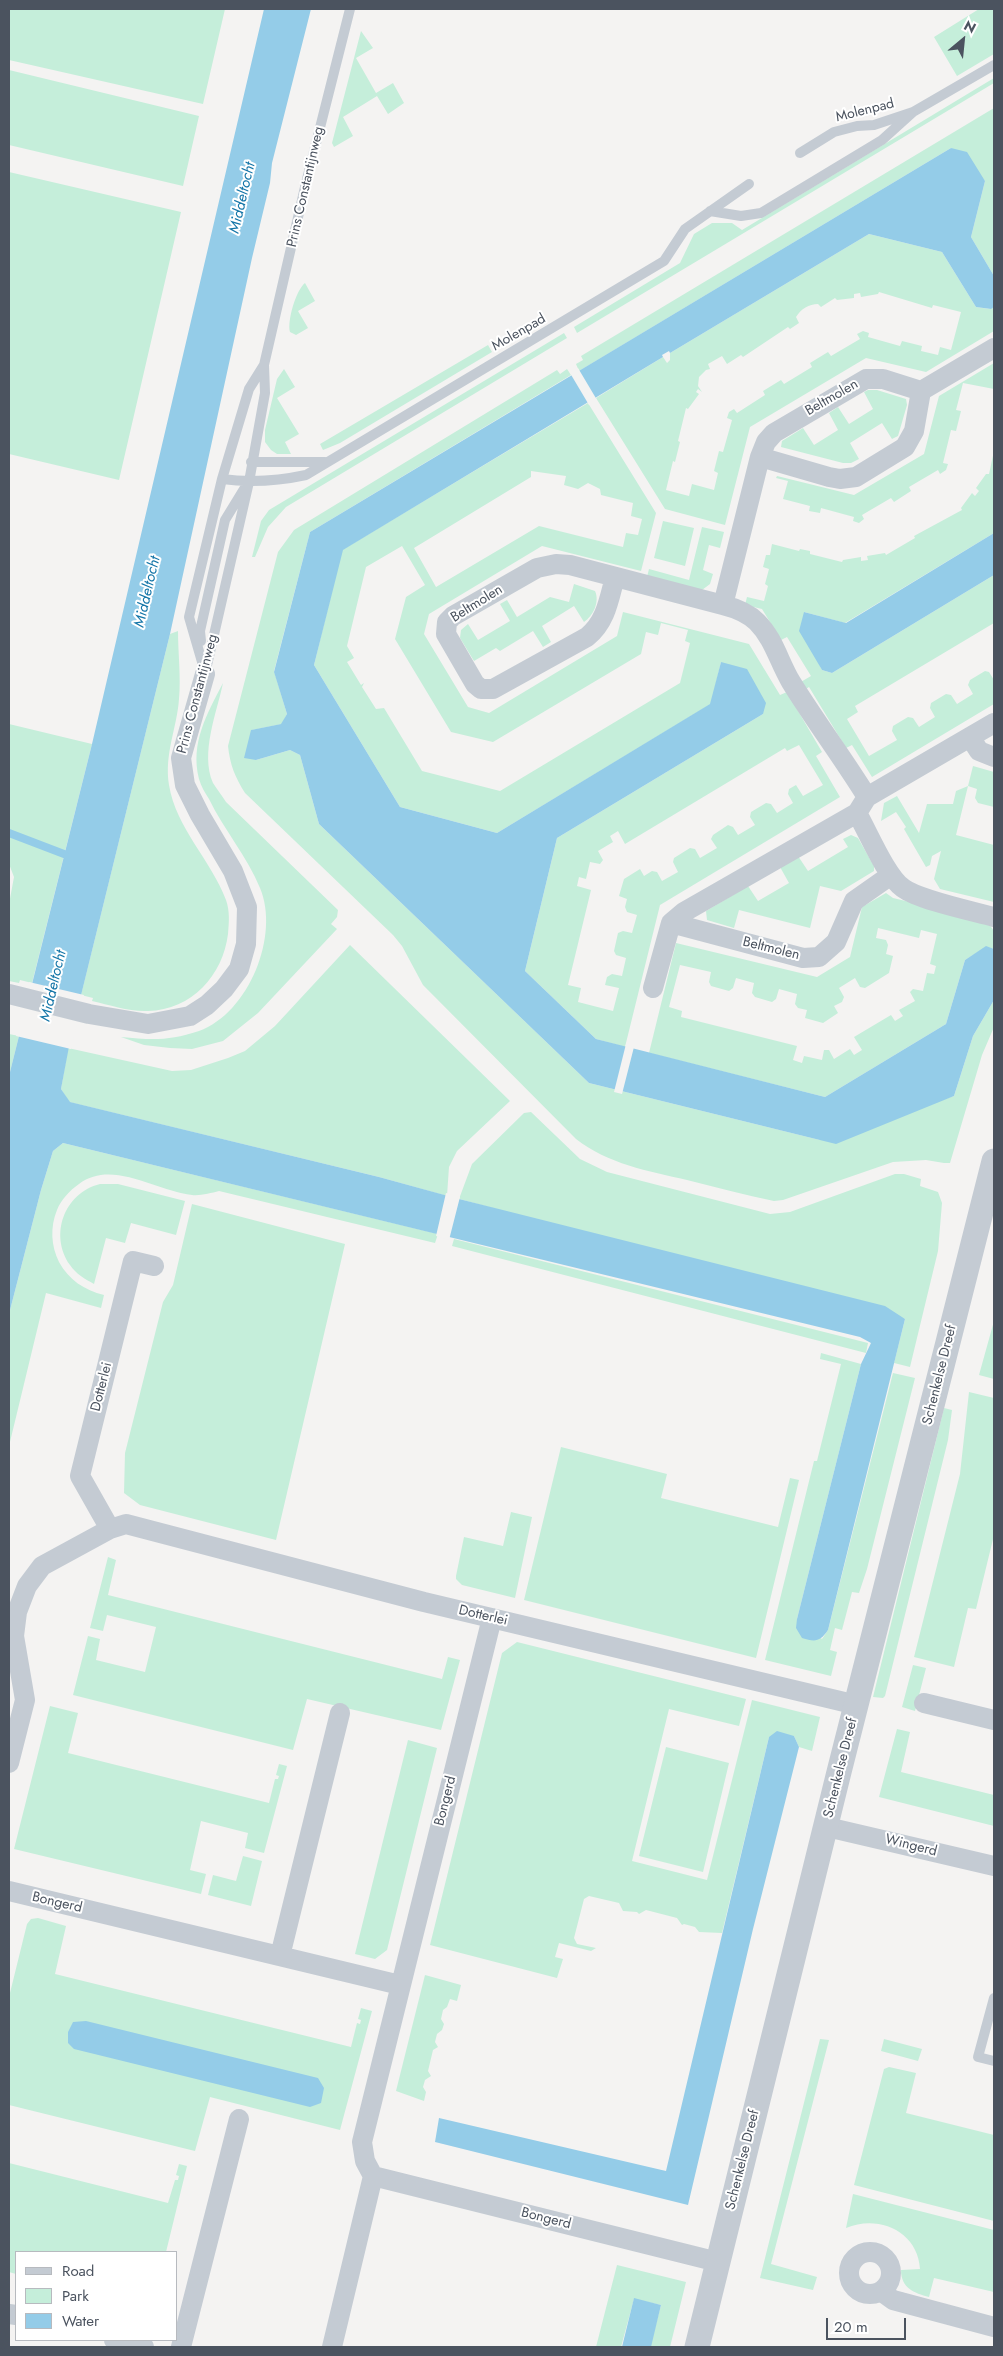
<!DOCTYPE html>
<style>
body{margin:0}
#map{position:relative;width:1003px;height:2356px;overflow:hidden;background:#f4f3f2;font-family:Jost,sans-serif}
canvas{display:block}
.frame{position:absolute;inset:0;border:10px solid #4b535f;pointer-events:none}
.legend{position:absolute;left:15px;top:2251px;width:162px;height:90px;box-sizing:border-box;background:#fff;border:1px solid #b7babf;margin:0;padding:6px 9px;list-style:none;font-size:15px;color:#4b535f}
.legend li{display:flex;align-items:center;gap:10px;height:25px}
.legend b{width:25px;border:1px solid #b7babf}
.north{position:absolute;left:938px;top:15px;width:50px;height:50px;-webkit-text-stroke:4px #fff;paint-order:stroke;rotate:28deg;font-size:14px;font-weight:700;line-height:20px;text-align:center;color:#4b535f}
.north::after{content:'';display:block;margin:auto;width:18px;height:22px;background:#4b535f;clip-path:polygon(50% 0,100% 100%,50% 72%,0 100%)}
.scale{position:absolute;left:826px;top:2318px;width:80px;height:22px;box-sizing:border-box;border:2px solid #4b535f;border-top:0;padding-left:6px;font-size:15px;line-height:18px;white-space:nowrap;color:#4b535f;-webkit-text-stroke:4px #fff;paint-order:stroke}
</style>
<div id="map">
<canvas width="1003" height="2356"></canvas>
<div class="frame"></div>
<ul class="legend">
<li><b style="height:6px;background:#c4cbd3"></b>Road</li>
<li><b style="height:14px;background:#c5eeda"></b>Park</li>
<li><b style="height:14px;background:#94cce8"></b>Water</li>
</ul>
<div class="north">N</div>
<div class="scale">20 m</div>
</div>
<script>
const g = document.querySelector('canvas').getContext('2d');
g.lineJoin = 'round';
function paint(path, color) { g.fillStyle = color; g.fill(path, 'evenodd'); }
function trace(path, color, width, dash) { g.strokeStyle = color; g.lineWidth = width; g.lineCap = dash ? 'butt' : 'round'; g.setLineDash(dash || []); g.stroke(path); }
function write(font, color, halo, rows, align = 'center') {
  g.font = font + ' Jost,sans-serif'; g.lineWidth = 4; g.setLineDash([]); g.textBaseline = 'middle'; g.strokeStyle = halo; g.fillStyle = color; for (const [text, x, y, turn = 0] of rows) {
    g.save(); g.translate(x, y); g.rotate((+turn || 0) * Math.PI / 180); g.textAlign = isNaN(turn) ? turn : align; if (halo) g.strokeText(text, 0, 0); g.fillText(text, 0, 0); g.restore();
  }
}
paint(new Path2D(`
 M 9,9 L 225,9 L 203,104 L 9,60 Z
 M 979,9 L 994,9 L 994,54 L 957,76 L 934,37 Z
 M 361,31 L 373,48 L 356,58 L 376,93 L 393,83 L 404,103 L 388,114 L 377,96 L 343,117 L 353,136 L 334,147 L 332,143 Z
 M 9,70 L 199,116 L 183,186 L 9,145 Z
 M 994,78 L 994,83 L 577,333 L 574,327 L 680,263 L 694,234 L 712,223 L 732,223 L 742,230 Z
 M 994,108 L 994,276 L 971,237 L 985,181 L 951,148 L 579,371 L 576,364 L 583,360 L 581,356 Z
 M 9,172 L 181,212 L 119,480 L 9,454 Z
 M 869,234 L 942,252 L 976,307 L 990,309 L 994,307 L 994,331 L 926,372 L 866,358 L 750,427 L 725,525 L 665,509 L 596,398 L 663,357 L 667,363 L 670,360 L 670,353 ZM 879,292 L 932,308 L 933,305 L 961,312 L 951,350 L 940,347 L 938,355 L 921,351 L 922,346 L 902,341 L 900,346 L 868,337 L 869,333 L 863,331 L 857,334 L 860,339 L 831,356 L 828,352 L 810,363 L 812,367 L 784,384 L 781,380 L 763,391 L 765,395 L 737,413 L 734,409 L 729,412 L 727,418 L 732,420 L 723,452 L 719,451 L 714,471 L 718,473 L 714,490 L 692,484 L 689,496 L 666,490 L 673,461 L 675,462 L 680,442 L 678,441 L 686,408 L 688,409 L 699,394 L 696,392 L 698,389 L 702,392 L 698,386 L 699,377 L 706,370 L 710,369 L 708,364 L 722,356 L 727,364 L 741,355 L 743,357 L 788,327 L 790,329 L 799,323 L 796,317 C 801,309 809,304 818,304 L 821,307 L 835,298 L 837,300 L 854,298 L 854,294 L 860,293 L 861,297 L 878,294 Z
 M 305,283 L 315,301 L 298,311 L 308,328 L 296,335 L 290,332 C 287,321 296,290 305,283 Z
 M 564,333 L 567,338 L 286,507 L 268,527 L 255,557 L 252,557 L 261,521 L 269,510 Z
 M 488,345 L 492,352 L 340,443 L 323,450 L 320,444 Z
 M 994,363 L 994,389 L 963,383 L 956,410 L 961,411 L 956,431 L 951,430 L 943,463 L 948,464 L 946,470 L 940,474 L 938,470 L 909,487 L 911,491 L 894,502 L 891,498 L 862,515 L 864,519 L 859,523 L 853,521 L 854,517 L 821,508 L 820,513 L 809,511 L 810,506 L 783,499 L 788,481 L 776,478 L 777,476 L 854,495 L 924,454 L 939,396 Z
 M 284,369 L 295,387 L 277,398 L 299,434 L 285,442 L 291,454 L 277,454 L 271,450 L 265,442 L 265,430 L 277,379 Z
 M 567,369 L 571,375 L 310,532 L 274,671 L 287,714 L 282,724 L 252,730 L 256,760 L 290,750 L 300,755 L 319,824 L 589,1083 L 820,1140 L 954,1096 L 973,1036 L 994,1000 L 994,1027 L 982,1055 L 950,1163 L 944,1163 L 926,1160 L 893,1162 L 783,1200 L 774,1201 C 745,1195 716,1187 687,1180 C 648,1171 608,1164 576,1139 L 423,985 L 402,946 L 393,935 L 245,793 C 235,777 230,765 228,746 L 278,552 L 294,530 L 557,370 L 560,374 Z
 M 868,390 L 877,390 L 906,399 L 907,405 L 898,436 L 892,439 L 882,423 L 850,443 L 859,459 L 851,463 L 843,463 L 781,447 L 782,441 L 803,428 L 814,445 L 838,430 L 829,413 L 838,407 L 849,424 L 873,409 L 864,392 Z
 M 588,403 L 656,513 L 641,571 L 542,546 L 429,614 L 424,634 L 468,707 L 489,713 L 617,636 L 623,612 L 749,644 L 780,695 L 787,692 L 822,752 L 816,756 L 840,797 L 660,905 L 625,1047 L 596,1039 L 525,971 L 557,838 L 763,714 L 721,662 L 711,704 L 497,833 L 400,807 L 314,665 L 342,550 ZM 531,471 L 566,476 L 564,485 L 578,489 L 588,483 L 600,489 L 601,495 L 633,503 L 631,516 L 642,519 L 638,535 L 626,533 L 623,547 L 539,526 L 436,587 L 414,548 L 531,477 ZM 402,546 L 425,585 L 406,597 L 395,639 L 451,732 L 493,742 L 641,654 L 646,632 L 658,635 L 661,623 L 688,630 L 685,641 L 690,643 L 680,683 L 500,791 L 422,771 L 384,708 L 376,709 L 362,687 L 364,683 L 361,685 L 347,662 L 354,658 L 347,646 L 366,567 ZM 799,745 L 823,785 L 803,796 L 796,785 L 789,789 L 788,794 L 793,803 L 777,813 L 771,804 L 766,803 L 751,812 L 750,817 L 755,825 L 738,835 L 733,827 L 728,825 L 713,835 L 711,839 L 717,848 L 700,858 L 695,849 L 690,848 L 674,858 L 673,862 L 678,872 L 662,881 L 657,872 L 652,871 L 644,876 L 640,869 L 624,879 L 619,896 L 627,899 L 625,907 L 627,912 L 637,915 L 632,933 L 623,931 L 618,933 L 614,951 L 616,955 L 626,958 L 622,976 L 612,974 L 607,977 L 605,985 L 619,988 L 613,1011 L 578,1002 L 581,988 L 568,985 L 591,890 L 577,886 L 579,877 L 586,879 L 590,862 L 600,864 L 603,860 L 598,851 L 613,842 L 610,836 L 618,831 L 625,844 L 785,748 L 787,751 Z
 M 994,451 L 994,533 L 845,623 L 804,612 L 819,664 L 822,670 L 832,673 L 994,575 L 994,623 L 855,706 L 858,712 L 847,719 L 869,756 L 897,740 L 892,731 L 893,726 L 908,717 L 913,718 L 919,727 L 935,717 L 930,708 L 931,703 L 946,694 L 951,695 L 957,704 L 973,694 L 968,685 L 970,680 L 985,671 L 989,672 L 994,680 L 994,704 L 872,777 L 852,745 L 846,748 L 809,687 L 803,691 L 799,683 L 811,676 L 787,637 L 781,640 L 762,609 L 745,605 L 747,597 L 764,601 L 768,586 L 765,584 L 769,569 L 763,567 L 766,555 L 770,555 L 772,544 L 799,551 L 800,549 L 810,551 L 810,554 L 842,562 L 843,560 L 861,557 L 861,561 L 868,560 L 867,556 L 885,553 L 886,555 L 915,538 L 914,536 L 962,510 L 961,508 L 972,493 L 975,496 L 979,491 L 976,488 L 986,474 L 989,474 Z
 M 663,521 L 694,528 L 685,566 L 654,558 Z
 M 702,527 L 724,532 L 720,548 L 709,545 L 703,570 L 713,574 L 710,584 L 698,593 L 647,577 L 649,569 L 689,580 Z
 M 574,584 L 595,591 C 600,602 593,616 584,622 L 574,606 L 542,626 L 551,642 L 543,647 L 533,631 L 500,651 L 496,648 L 474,661 L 460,638 L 461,630 L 468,624 L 478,640 L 510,621 L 500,604 L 507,600 L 517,617 L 550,597 L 569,602 Z
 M 178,631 C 178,653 181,677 179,699 C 177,728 164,754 169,785 C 176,828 211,860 226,900 C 230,911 229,923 228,934 C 223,975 192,1010 148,1011 C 130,1012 110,1005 92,1001 L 93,998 L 81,995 L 170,634 Z
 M 223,683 C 217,712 200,753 213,783 C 217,789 222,796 226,802 L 338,910 L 337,917 L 331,924 L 337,929 L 258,1013 L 223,1041 L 192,1049 L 170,1048 L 144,1045 L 121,1037 C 152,1040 169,1041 199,1031 C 249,1013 280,935 260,888 C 247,856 224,830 209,799 C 205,793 201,786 199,779 C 190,743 207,714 223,683 Z
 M 9,724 L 92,744 L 32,983 L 20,980 L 19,983 L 9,981 L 9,904 L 14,877 L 9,864 Z
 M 973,766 L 994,772 L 994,807 L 978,803 L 975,798 L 977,789 L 968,786 L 956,835 L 994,845 L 994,902 L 940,889 L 934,879 L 941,851 L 932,856 L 930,865 L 926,867 L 904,829 L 906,827 L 896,812 L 881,821 L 884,803 L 897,796 L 919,833 L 927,804 L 953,804 L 956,791 L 968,786 Z
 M 851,835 L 858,838 L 874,866 L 874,871 L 841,891 L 820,886 L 810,928 L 739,910 L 734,928 L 707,920 L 706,911 L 748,886 L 758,901 L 789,883 L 780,867 L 798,856 L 808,871 L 848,847 L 843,839 Z
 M 886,893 L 893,898 L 986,920 L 994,931 L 994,949 L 986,947 L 965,960 L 946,1024 L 825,1097 L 649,1053 L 676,943 L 817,977 L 850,957 L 862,907 ZM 878,928 L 919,938 L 921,930 L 937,934 L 930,964 L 936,966 L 934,974 L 927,973 L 923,991 L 913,989 L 910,992 L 915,1001 L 899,1010 L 903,1016 L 895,1021 L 891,1015 L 854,1037 L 862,1050 L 854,1055 L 850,1049 L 834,1059 L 829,1050 L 824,1050 L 822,1060 L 804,1056 L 802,1063 L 793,1060 L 797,1046 L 681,1017 L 682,1011 L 669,1007 L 680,965 L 711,972 L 709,982 L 711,986 L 729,991 L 733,988 L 736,978 L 754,983 L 752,993 L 755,997 L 772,1002 L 776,999 L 779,989 L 797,994 L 795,1004 L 798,1008 L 807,1010 L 805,1018 L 823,1023 L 838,1013 L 834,1006 L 842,1002 L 844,997 L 839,988 L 855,978 L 860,987 L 865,988 L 889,973 L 893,956 L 886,954 L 888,945 L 886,940 L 876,938 Z
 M 350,945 L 510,1101 L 457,1151 L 449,1167 L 447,1196 L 379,1177 L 69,1102 L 61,1089 L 68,1048 L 172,1071 L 191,1070 L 228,1058 L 245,1051 L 275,1026 Z
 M 9,1034 L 19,1036 L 9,1076 Z
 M 531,1112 L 580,1159 L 607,1172 L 770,1214 L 790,1212 L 895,1174 L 904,1174 L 921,1179 L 920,1186 L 938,1192 L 942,1203 L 938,1251 L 910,1367 L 894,1363 L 905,1319 L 459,1199 L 472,1164 L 524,1113 Z
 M 63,1143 L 438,1234 L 435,1243 L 219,1191 C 211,1193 200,1196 192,1195 C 156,1191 112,1159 79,1184 C 69,1191 61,1200 57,1210 C 50,1227 51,1246 59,1262 C 69,1280 84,1290 104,1295 L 101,1308 L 46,1293 L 9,1446 L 9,1314 L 41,1190 L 53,1151 Z
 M 100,1184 L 118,1184 L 185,1201 L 176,1235 L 131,1223 L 125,1243 L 106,1238 L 94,1284 C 85,1279 76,1274 70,1265 C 49,1235 64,1193 100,1184 Z
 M 192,1204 L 345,1244 L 276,1540 L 140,1505 L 124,1493 L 125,1453 L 163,1302 L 173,1285 Z
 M 454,1239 L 868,1343 L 866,1353 L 452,1246 Z
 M 994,1321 L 994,1379 L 979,1375 Z
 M 821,1353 L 861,1364 L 797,1619 L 822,1639 L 828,1630 L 893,1373 L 915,1378 L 867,1569 L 859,1593 L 852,1592 L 842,1630 L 835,1628 L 830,1650 L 837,1652 L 831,1676 L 765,1660 L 814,1461 L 817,1461 L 841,1364 L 820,1359 Z
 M 969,1392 L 994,1398 L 994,1535 L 976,1609 L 968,1608 L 954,1667 L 914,1657 L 960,1474 Z
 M 944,1408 L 952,1410 L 948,1440 L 885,1696 L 883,1698 L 873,1697 Z
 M 561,1447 L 667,1474 L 661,1498 L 778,1527 L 790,1478 L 799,1480 L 756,1658 L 524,1600 Z
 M 511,1512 L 532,1517 L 515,1598 L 462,1585 L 456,1579 L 456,1576 L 464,1537 L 503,1546 Z
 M 108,1557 L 116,1560 L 108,1595 L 442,1679 L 448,1657 L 460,1660 L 441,1730 L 307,1699 L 293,1750 L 73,1695 L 88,1636 L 100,1639 L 96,1660 L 145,1672 L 156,1627 L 107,1615 L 103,1631 L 90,1628 Z
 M 517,1642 L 746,1699 L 739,1726 L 669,1709 L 632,1861 L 707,1880 L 752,1700 L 820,1717 L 812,1751 L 799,1747 L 794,1736 L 769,1737 L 722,1933 L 699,1932 L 695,1927 L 684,1924 L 682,1925 L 677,1918 L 646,1910 L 639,1914 L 637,1912 L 623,1911 L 619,1903 L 589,1896 L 584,1899 L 574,1938 L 577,1944 L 596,1948 L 591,1951 L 559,1943 L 555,1957 L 563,1959 L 557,1978 L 430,1945 L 502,1653 Z
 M 913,1665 L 926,1668 L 915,1711 L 902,1707 Z
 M 50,1706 L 78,1713 L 68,1753 L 269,1803 L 275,1779 L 278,1779 L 279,1776 L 276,1775 L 279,1764 L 287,1766 L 264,1853 L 245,1848 L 248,1833 L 201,1821 L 190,1870 L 206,1874 L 201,1894 L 14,1849 Z
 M 897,1729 L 910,1732 L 901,1772 L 994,1795 L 994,1826 L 879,1797 Z
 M 408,1740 L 437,1748 L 387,1950 L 375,1959 L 355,1954 Z
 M 666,1747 L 729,1763 L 703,1872 L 639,1856 Z
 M 243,1856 L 262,1861 L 251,1906 L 208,1895 L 213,1875 L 236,1881 Z
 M 38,1918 L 66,1926 L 55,1974 L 351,2047 L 357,2023 L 360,2024 L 361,2020 L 358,2019 L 361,2008 L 372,2011 L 340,2130 L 210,2097 L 195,2151 L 9,2105 L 9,1997 L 27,1924 L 31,1919 Z
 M 425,1975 L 461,1985 L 457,2001 L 450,1999 L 447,2007 L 443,2010 L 441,2019 L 444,2024 L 442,2030 L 437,2034 L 435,2042 L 438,2047 L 433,2050 L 428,2071 L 431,2076 L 425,2080 L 423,2087 L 426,2092 L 424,2101 L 396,2091 Z
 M 820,2039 L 829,2040 L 771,2264 L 817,2277 L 813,2290 L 760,2278 Z
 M 884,2039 L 922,2049 L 918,2061 L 881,2051 Z
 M 889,2067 L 916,2073 L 906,2113 L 994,2135 L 994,2221 L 854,2185 L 884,2069 Z
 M 9,2163 L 168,2203 L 175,2180 L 178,2180 L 179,2176 L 176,2175 L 179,2164 L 187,2166 L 166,2252 L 16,2252 L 16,2274 L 9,2272 Z
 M 853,2194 L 994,2230 L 994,2292 L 934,2278 L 929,2297 C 914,2293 901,2288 901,2270 L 920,2269 C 918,2231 878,2214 846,2228 Z
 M 617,2265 L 686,2282 L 670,2347 L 650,2347 L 661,2305 L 634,2299 L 621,2347 L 596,2347 Z`), '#c5eeda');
paint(new Path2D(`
 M 264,9 L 311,9 L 272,163 L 270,183 L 252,258 L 170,634 L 71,1036 L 61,1089 L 70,1102 L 379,1177 L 459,1199 L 885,1306 L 905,1319 L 828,1630 C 820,1642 815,1642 802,1638 L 796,1628 L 797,1619 L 861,1364 L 871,1343 L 860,1337 L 63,1143 L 53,1151 L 41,1190 L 9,1314 L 9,1076 L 92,744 Z
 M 951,148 L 967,152 L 985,181 L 971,237 L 994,276 L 994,307 L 991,309 L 976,307 L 942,252 L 869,234 L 670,353 L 669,351 L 662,355 L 663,357 L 343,550 L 314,665 L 400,807 L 497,833 L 710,704 L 721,662 L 747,669 L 766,703 L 763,714 L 557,838 L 525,971 L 596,1039 L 825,1097 L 946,1024 L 965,960 L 986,946 L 994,949 L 994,1000 L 973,1036 L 954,1096 L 836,1144 L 589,1083 L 319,824 L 300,755 L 290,750 L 256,760 L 244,758 L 251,730 L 281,724 L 287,714 L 274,672 L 310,532 Z
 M 994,533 L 994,575 L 832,673 L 822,670 L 799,631 L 804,612 L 846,623 Z
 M 777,1731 L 794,1736 L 799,1747 L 753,1929 L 688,2205 L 435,2142 L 439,2118 L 666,2171 L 769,1737 Z
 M 86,2021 L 318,2078 L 324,2088 L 321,2103 L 310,2107 L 74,2049 L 68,2043 L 68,2032 L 73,2022 Z
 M 634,2298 L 661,2305 L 651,2347 L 622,2347 Z`), '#94cce8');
paint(new Path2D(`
 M 578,368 L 597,400 L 589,405 L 570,373 Z
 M 29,982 L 84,995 L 71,1049 L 16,1036 Z
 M 626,1044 L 634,1047 L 622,1094 L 614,1092 Z
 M 446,1193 L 460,1197 L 449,1240 L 436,1236 Z`), '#f4f3f2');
trace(new Path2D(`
 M 9,833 L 64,854`), '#94cce8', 8);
trace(new Path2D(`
 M 800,153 L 834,132 L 857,126 L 874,125 L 913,112 L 994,65
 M 710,211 L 741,216 L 761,213 L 882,140 L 913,112
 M 251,462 L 325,462
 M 222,479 C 251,483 278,481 306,475 L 664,261 L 685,229 L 749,184
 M 201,641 L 200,631 L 225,520 L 244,489
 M 205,672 L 189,617 L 222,479 L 249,389 L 264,365
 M 205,674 L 249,482 L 265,393 L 264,365 L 305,187 L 350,9
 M 994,1998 L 978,2057 L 994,2061`), '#c4cbd3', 10);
trace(new Path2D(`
 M 921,391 L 914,431 L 905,447 L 856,477 L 840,479 L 829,477 L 760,457 L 766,442 L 774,433 L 866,379 L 883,379 L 921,391 L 994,348
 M 615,577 C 609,599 606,622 587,637 L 493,689 L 481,689 L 475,684 L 446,634 L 447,622 L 453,616 L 537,568 L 556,564 L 570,565 L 723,605 C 735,608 748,613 757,622 C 774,639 779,662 791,682 C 815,721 843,758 867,797
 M 723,605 L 760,457
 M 970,737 L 979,751 L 994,757
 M 857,813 C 868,832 886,876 903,888 C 919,900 972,911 994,917
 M 671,923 L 803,958 L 819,957 L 836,942 L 854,901 L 891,875
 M 653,988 L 671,923 L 684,912 L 857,813 L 867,797 L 994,723
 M 9,994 L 89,1014 L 148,1024 L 190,1016 L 207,1005 L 224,989 L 239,969 L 246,944 L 247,907 L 233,871 L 200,815 L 185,785 L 181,758 L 205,674
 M 110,1529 L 80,1476 L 133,1261 L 154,1266
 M 924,1703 L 994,1720
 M 9,1763 L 25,1700 L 14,1636 L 17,1612 L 27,1586 L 42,1566 L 110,1529 L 126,1524 L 424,1602 L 857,1705
 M 827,1827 L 994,1866
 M 9,1891 L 400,1985
 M 280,1956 L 340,1713
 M 373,2176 L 718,2262
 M849 2273a21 21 0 1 1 42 0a21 21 0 1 1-42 0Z
 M 882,2292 L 893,2300 L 994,2327
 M 9,2314 L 16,2315
 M 114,2340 L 144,2347
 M 181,2347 L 239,2119
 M 332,2347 L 373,2176 L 365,2161 L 362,2142 L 492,1618`), '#c4cbd3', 20);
trace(new Path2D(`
 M 697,2347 L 839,1772 L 994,1161`), '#c4cbd3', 25);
write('14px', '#4b535f', '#fff', [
 ["Molenpad",865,111,-14],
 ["Prins Constantijnweg",306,187,-77],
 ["Molenpad",519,333,-30],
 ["Beltmolen",832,398,-30],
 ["Beltmolen",477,604,-32],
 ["Prins Constantijnweg",198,694,-75],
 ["Beltmolen",771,949,14],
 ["Schenkelse Dreef",940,1375,-76],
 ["Dotterlei",102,1387,-76],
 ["Dotterlei",483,1616,13],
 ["Schenkelse Dreef",841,1768,-76],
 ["Bongerd",446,1801,-76],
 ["Wingerd",911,1846,14],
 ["Bongerd",57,1903,13],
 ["Schenkelse Dreef",743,2160,-76],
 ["Bongerd",546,2219,14]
]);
write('italic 15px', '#1576a8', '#fff', [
 ["Middeltocht",243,198,-77],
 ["Middeltocht",148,592,-77],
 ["Middeltocht",54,986,-77]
]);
</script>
